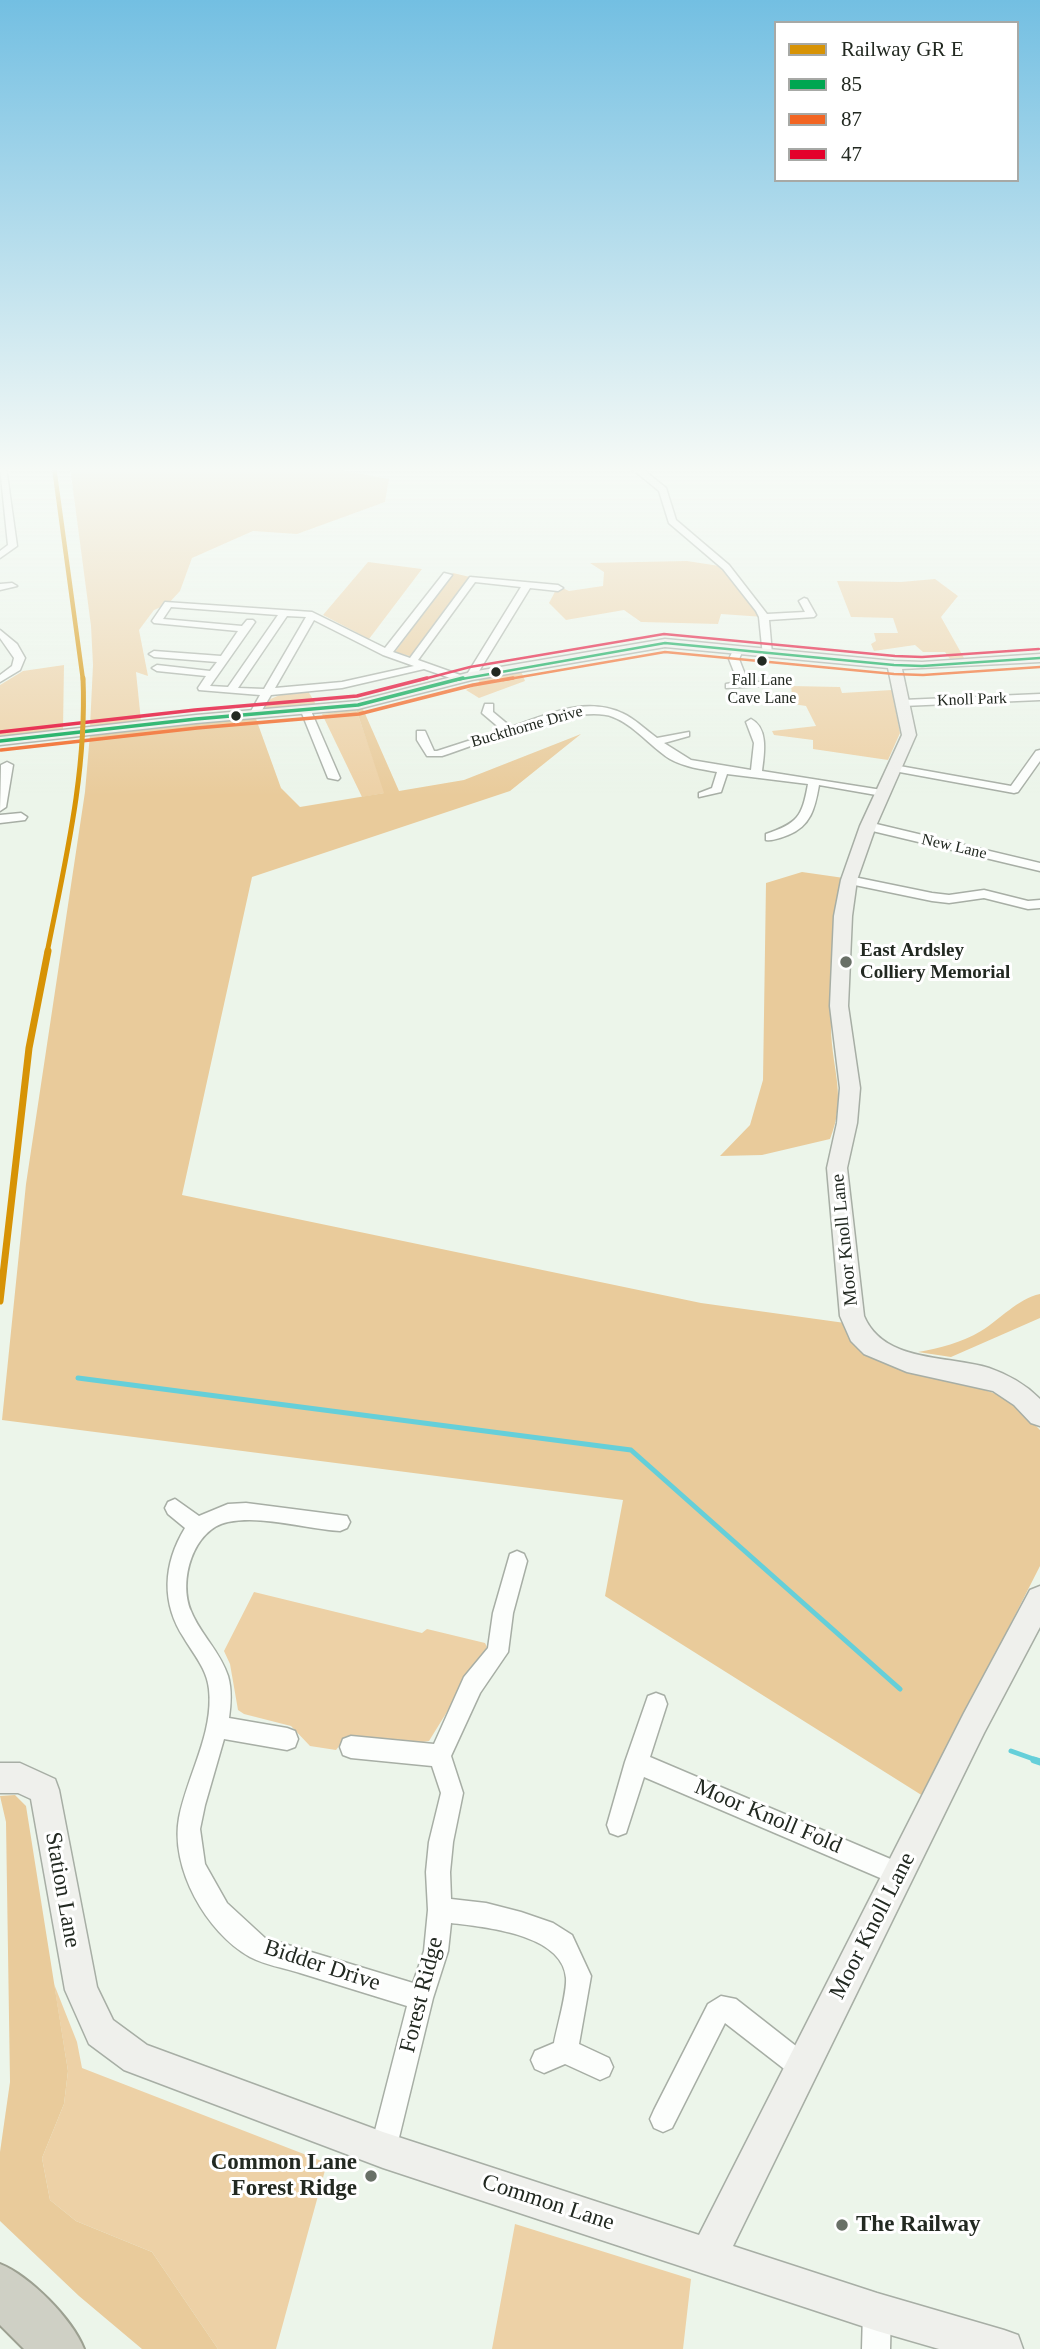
<!DOCTYPE html>
<style>
body{margin:0}
#map{position:relative;width:1040px;height:2349px;overflow:hidden;background:#ecf5ea;font-family:"Times New Roman",serif}
canvas{display:block}
.legend{position:absolute;left:774px;top:21px;width:245px;height:161px;box-sizing:border-box;background:#fff;border:2px solid #a7a9a6;margin:0;padding:9px 12px;list-style:none;font-size:21px;color:#222921}
.legend li{display:flex;align-items:center;gap:14px;height:35px}
.legend b{width:35px;border:2px solid #a7a9a6}
</style>
<div id="map">
<canvas width="1040" height="2349"></canvas>
<ul class="legend">
<li><b style="height:9px;background:#d79305"></b>Railway GR E</li>
<li><b style="height:9px;background:#00a651"></b>85</li>
<li><b style="height:9px;background:#f26522"></b>87</li>
<li><b style="height:9px;background:#e4002b"></b>47</li>
</ul>
</div>
<script>
const g = document.querySelector('canvas').getContext('2d');
g.lineJoin = 'round';
function paint(path, color) { g.fillStyle = color; g.fill(path, 'evenodd'); }
function trace(path, color, width, dash) { g.strokeStyle = color; g.lineWidth = width; g.lineCap = dash ? 'butt' : 'round'; g.setLineDash(dash || []); g.stroke(path); }
function write(font, color, halo, rows, align = 'center') {
  g.font = font + ' "Times New Roman",serif'; g.lineWidth = 6; g.setLineDash([]); g.textBaseline = 'middle'; g.strokeStyle = halo; g.fillStyle = color; for (const [text, x, y, turn = 0] of rows) {
    g.save(); g.translate(x, y); g.rotate((+turn || 0) * Math.PI / 180); g.textAlign = isNaN(turn) ? turn : align; if (halo) g.strokeText(text, 0, 0); g.fillText(text, 0, 0); g.restore();
  }
}
paint(new Path2D(`
 M 70,467 L 324,467 L 389,479 L 385,502 L 297,534 L 253,531 L 192,558 L 180,591 L 168,604 L 154,610 L 139,630 L 148,676 L 136,672 L 141,721 L 90,727 L 93,665 L 91,626 Z
 M 687,561 L 726,567 L 764,617 L 721,614 L 718,624 L 641,622 L 624,610 L 566,620 L 549,603 L 558,586 L 569,591 L 603,586 L 604,572 L 590,563 Z
 M 368,562 L 422,569 L 369,639 L 323,615 Z
 M 935,579 L 958,596 L 941,617 L 964,658 L 950,659 L 945,652 L 923,652 L 915,645 L 874,651 L 871,644 L 876,641 L 874,633 L 898,633 L 893,618 L 851,617 L 837,581 L 901,582 Z
 M 64,665 L 63,730 L 0,737 L 0,685 L 23,671 Z
 M 521,671 L 525,681 L 479,698 L 466,690 L 480,683 L 477,678 Z
 M 791,686 L 840,687 L 842,693 L 892,690 L 900,733 L 888,760 L 813,749 L 813,740 L 774,735 L 772,731 L 816,726 L 806,706 L 793,704 Z
 M 308,691 L 317,706 L 265,709 L 268,700 L 280,695 Z
 M 356,709 L 385,793 L 362,797 L 322,714 Z
 M 254,1592 L 422,1633 L 427,1629 L 485,1643 L 487,1647 L 429,1741 L 402,1745 L 343,1741 L 336,1750 L 310,1746 L 291,1726 L 244,1714 L 238,1710 L 230,1664 L 224,1651 Z
 M 54,1984 L 77,2042 L 82,2068 L 327,2163 L 276,2349 L 218,2349 L 152,2252 L 76,2221 L 50,2200 L 42,2158 L 64,2104 L 68,2071 Z
 M 515,2224 L 691,2279 L 683,2349 L 492,2349 Z`), '#edd1a6');
paint(new Path2D(`
 M 453,573 L 470,577 L 413,657 L 395,652 Z
 M 356,709 L 363,709 L 399,791 L 464,780 L 581,734 L 510,791 L 252,877 L 182,1195 L 701,1303 L 845,1323 C 852,1376 967,1376 1004,1398 C 1018,1405 1029,1419 1040,1430 L 1040,1566 L 923,1796 L 605,1596 L 623,1500 L 2,1420 L 26,1184 L 85,792 L 90,734 L 255,716 L 281,788 L 300,807 L 384,793 Z
 M 802,872 L 844,878 L 838,895 C 835,939 830,984 831,1029 C 832,1070 847,1097 830,1139 L 762,1155 L 720,1156 L 750,1125 L 763,1080 L 766,883 Z
 M 1040,1294 L 1040,1318 L 951,1357 L 918,1352 C 940,1348 961,1343 981,1331 C 1001,1319 1017,1299 1040,1294 Z
 M 15,1795 L 26,1806 L 68,2071 L 64,2104 L 42,2158 L 50,2200 L 76,2221 L 152,2252 L 218,2349 L 142,2349 L 79,2296 L 0,2221 L 0,2152 L 10,2082 L 6,1822 L 0,1796 Z`), '#e9cb9b');
trace(new Path2D(`
 M 78,1378 L 631,1450 L 900,1689
 M 1011,1751 L 1039,1761`), '#65cfd9', 5);
trace(new Path2D(`
 M 1034,1760 L 1040,1762`), '#65cfd9', 7);
const street = new Path2D(`
 M 0,467 L 6,467 L 17,546 L 0,558 L 0,551 L 8,545 Z
 M 630,467 L 640,467 L 666,488 L 676,520 L 729,565 L 767,614 L 805,612 L 799,601 L 804,598 L 807,599 L 816,615 L 814,617 L 769,620 L 772,654 L 763,656 L 759,617 L 756,611 L 723,569 L 669,523 L 659,491 Z
 M 444,573 L 452,575 L 393,652 L 410,658 L 470,577 L 558,585 L 563,588 L 558,591 L 530,588 L 476,676 L 471,679 L 466,676 L 521,587 L 475,582 L 418,660 L 463,676 L 464,678 L 459,681 L 424,669 L 342,688 L 271,695 L 259,715 L 255,716 L 250,713 L 260,695 L 199,690 L 198,688 L 206,676 L 157,671 L 152,668 L 157,665 L 210,671 L 217,662 L 154,657 L 149,654 L 154,651 L 221,656 L 238,631 L 154,623 L 152,621 L 165,602 L 312,612 L 385,648 ZM 171,607 L 278,615 L 228,687 L 210,686 L 255,622 L 253,620 L 247,620 L 242,626 L 163,619 ZM 287,616 L 306,617 L 264,689 L 238,688 ZM 314,620 L 383,655 L 414,666 L 342,682 L 275,688 Z
 M 0,584 L 12,583 L 17,586 L 0,590 Z
 M 0,630 L 17,644 L 25,658 L 20,670 L 0,682 L 0,675 L 12,666 L 14,658 L 0,638 Z
 M 734,648 L 743,650 L 739,659 L 748,682 L 762,682 L 762,686 L 726,688 L 726,684 L 738,682 L 729,659 Z
 M 1040,694 L 1040,700 L 903,706 L 898,703 L 903,700 Z
 M 485,704 L 493,704 L 493,712 L 511,727 C 546,715 585,696 622,713 C 634,718 646,730 657,738 L 689,732 L 689,736 L 664,743 L 691,760 L 751,770 L 754,743 L 746,722 L 751,719 C 769,728 764,755 762,771 L 882,790 L 888,793 L 882,796 L 819,785 C 815,808 811,826 788,835 C 780,838 773,841 766,840 L 766,834 C 798,823 802,817 808,784 L 727,774 L 721,792 L 699,797 L 699,793 L 712,788 L 717,772 C 701,769 684,767 670,759 C 651,747 634,725 613,717 C 577,703 482,743 442,756 L 427,756 L 417,740 L 417,731 L 425,731 L 434,751 L 437,751 L 502,730 L 482,713 Z
 M 306,708 L 311,711 L 340,778 L 338,780 L 328,778 L 301,711 Z
 M 1040,750 L 1040,761 L 1018,792 L 1014,793 L 894,771 L 888,768 L 894,765 L 1011,786 L 1036,751 Z
 M 7,762 L 13,765 L 6,807 L 0,811 L 1,765 Z
 M 21,813 L 27,817 L 25,820 L 0,823 L 0,815 Z
 M 868,822 L 1040,863 L 1040,871 L 864,829 L 862,826 Z
 M 849,876 L 932,893 L 949,895 L 984,890 L 1028,901 L 1040,900 L 1040,908 L 1028,909 L 984,898 L 949,903 L 932,901 L 845,883 L 845,877 Z
 M 175,1499 L 199,1516 L 228,1504 L 246,1503 L 347,1516 L 350,1522 L 347,1528 L 340,1531 C 304,1529 264,1515 228,1522 C 193,1529 178,1581 191,1611 C 200,1634 220,1651 228,1676 C 232,1690 231,1704 229,1718 L 287,1728 L 295,1731 L 298,1739 L 295,1747 L 287,1750 L 224,1739 L 205,1805 L 200,1829 L 205,1864 L 227,1903 L 265,1938 L 413,1983 L 424,1951 L 428,1910 L 426,1872 L 429,1842 L 441,1793 L 432,1766 L 351,1758 L 343,1755 L 340,1747 L 343,1739 L 351,1736 L 434,1744 L 464,1677 L 488,1648 L 493,1613 L 510,1554 L 517,1551 L 524,1554 L 527,1561 L 513,1613 L 508,1652 L 480,1693 L 451,1756 L 463,1793 L 453,1842 L 450,1872 L 451,1899 L 486,1903 L 521,1912 L 553,1923 L 572,1935 L 591,1976 L 579,2044 L 609,2058 L 613,2067 L 609,2076 L 600,2080 L 565,2064 L 544,2073 L 535,2069 L 531,2060 L 535,2051 L 554,2043 C 557,2027 567,1993 566,1978 C 563,1934 484,1927 451,1923 L 448,1951 L 433,1998 L 396,2150 L 392,2159 L 383,2163 L 374,2159 L 370,2150 L 407,2006 C 371,1995 336,1984 300,1973 C 284,1968 265,1965 250,1957 C 206,1932 170,1868 179,1818 C 187,1776 214,1733 209,1689 C 207,1669 194,1655 184,1638 C 161,1603 163,1564 185,1528 L 168,1514 L 165,1508 L 168,1502 Z
 M 656,1693 L 664,1696 L 667,1704 L 650,1757 L 907,1866 L 911,1874 L 907,1882 L 899,1886 L 644,1777 L 626,1833 L 618,1836 L 610,1833 L 607,1825 L 625,1762 L 648,1696 Z
 M 721,1996 L 736,1999 L 810,2057 L 814,2066 L 810,2075 L 801,2079 L 792,2075 L 725,2023 L 672,2128 L 663,2132 L 654,2128 L 650,2119 L 654,2110 L 708,2004 Z
 M 877,2298 L 887,2302 L 891,2312 L 890,2349 L 862,2349 L 863,2312 L 867,2302 Z`);
const secondary = new Path2D(`
 M 665,639 L 894,661 L 922,662 L 1040,654 L 1040,662 L 902,669 L 916,735 L 876,826 L 857,880 L 852,916 L 848,1006 L 860,1088 L 857,1123 L 847,1168 L 864,1316 C 884,1363 947,1355 989,1368 C 1009,1375 1025,1384 1040,1399 L 1040,1426 L 1031,1423 L 1014,1405 L 993,1391 L 907,1372 L 864,1354 L 851,1341 L 840,1316 L 827,1168 L 837,1123 L 840,1088 L 830,1006 L 834,916 L 841,880 L 860,826 L 902,735 L 888,668 L 665,647 L 472,680 L 358,709 L 196,723 L 0,745 L 0,737 L 196,715 L 358,701 L 471,672 Z
 M 1040,1586 L 1040,1627 L 984,1733 L 733,2246 L 877,2293 L 1004,2330 L 1018,2335 L 1023,2349 L 939,2349 L 877,2331 L 383,2168 L 124,2070 L 89,2044 L 65,1990 L 31,1799 L 18,1793 L 0,1793 L 0,1763 L 20,1763 L 55,1779 L 59,1790 L 97,1987 L 113,2020 L 147,2045 L 383,2132 L 699,2235 L 964,1713 L 1030,1590 Z`);
const highway = new Path2D(`
 M 0,2264 C 30,2276 72,2319 84,2349 L 24,2349 L 0,2325 Z`);
trace(street, '#a7aea5', 3);
trace(secondary, '#a7aea5', 3);
trace(highway, '#9ca091', 4);
paint(street, '#fcfefc');
paint(secondary, '#eff0ec');
paint(highway, '#cfd0c5');
trace(new Path2D(`
 M 456,680 L 665,643 L 894,665 L 922,666 L 1040,658`), '#00a651', 2.5);
trace(new Path2D(`
 M 0,741 L 196,719 L 358,705 L 463,678`), '#00a651', 3.5);
trace(new Path2D(`
 M 503,680 L 665,652 L 894,674 L 923,675 L 1040,667`), '#f26522', 2.5);
trace(new Path2D(`
 M 1,750 L 197,728 L 359,714 L 473,685 L 513,678`), '#f26522', 3.5);
trace(new Path2D(`
 M 420,680 L 470,667 L 664,634 L 895,656 L 922,657 L 1039,649`), '#e4002b', 2.5);
trace(new Path2D(`
 M 0,732 L 195,710 L 357,696 L 427,678`), '#e4002b', 3.5);
trace(new Path2D(`
 M 54,467 L 83,680`), '#d79305', 4.5);
trace(new Path2D(`
 M 47,953 C 65,862 87,772 83,678`), '#d79305', 5);
trace(new Path2D(`
 M 0,1301 L 29,1048 L 48,951`), '#d79305', 7);
const sky = g.createLinearGradient(0, 0, 0, 796);
sky.addColorStop(0, '#73bfe2');
sky.addColorStop(0.59, '#f6faf6');
sky.addColorStop(1, '#f6faf600');
g.fillStyle = sky;
g.fillRect(0, 0, 1040, 796);
for (const [x, y, r, color] of [
 [762,661,6,"#222921"],
 [496,672,6,"#222921"],
 [236,716,6,"#222921"],
 [846,962,7,"#697067"],
 [371,2176,7,"#697067"],
 [842,2225,7,"#697067"]
]) { const dot = new Path2D(); dot.arc(x, y, r, 0, 2 * Math.PI); g.fillStyle = color; g.fill(dot); trace(dot, '#fff', 2.5); }
write('16px', '#222921', '#fff', [
 ["Fall Lane",762,681],
 ["Cave Lane",762,699]
]);
write('16px', '#222921', '#fff', [
 ["Knoll Park",972,700,-2],
 ["Buckthorne Drive",527,727,-16],
 ["New Lane",954,847,13]
]);
write('bold 19px', '#222921', '#fff', [
 ["East Ardsley",860,951],
 ["Colliery Memorial",860,973]
], 'left');
write('19px', '#222921', '#fff', [
 ["Moor Knoll Lane",845,1240,-96]
]);
write('23px', '#222921', '#fff', [
 ["Moor Knoll Fold",768,1817,23],
 ["Station Lane",62,1890,80],
 ["Moor Knoll Lane",873,1926,-63],
 ["Bidder Drive",322,1966,18],
 ["Forest Ridge",422,1995,-76],
 ["Common Lane",548,2203,18]
]);
write('bold 23px', '#222921', '#fff', [
 ["Common Lane",357,2163],
 ["Forest Ridge",357,2189],
 ["The Railway",856,2225,"left"]
], 'right');
</script>
